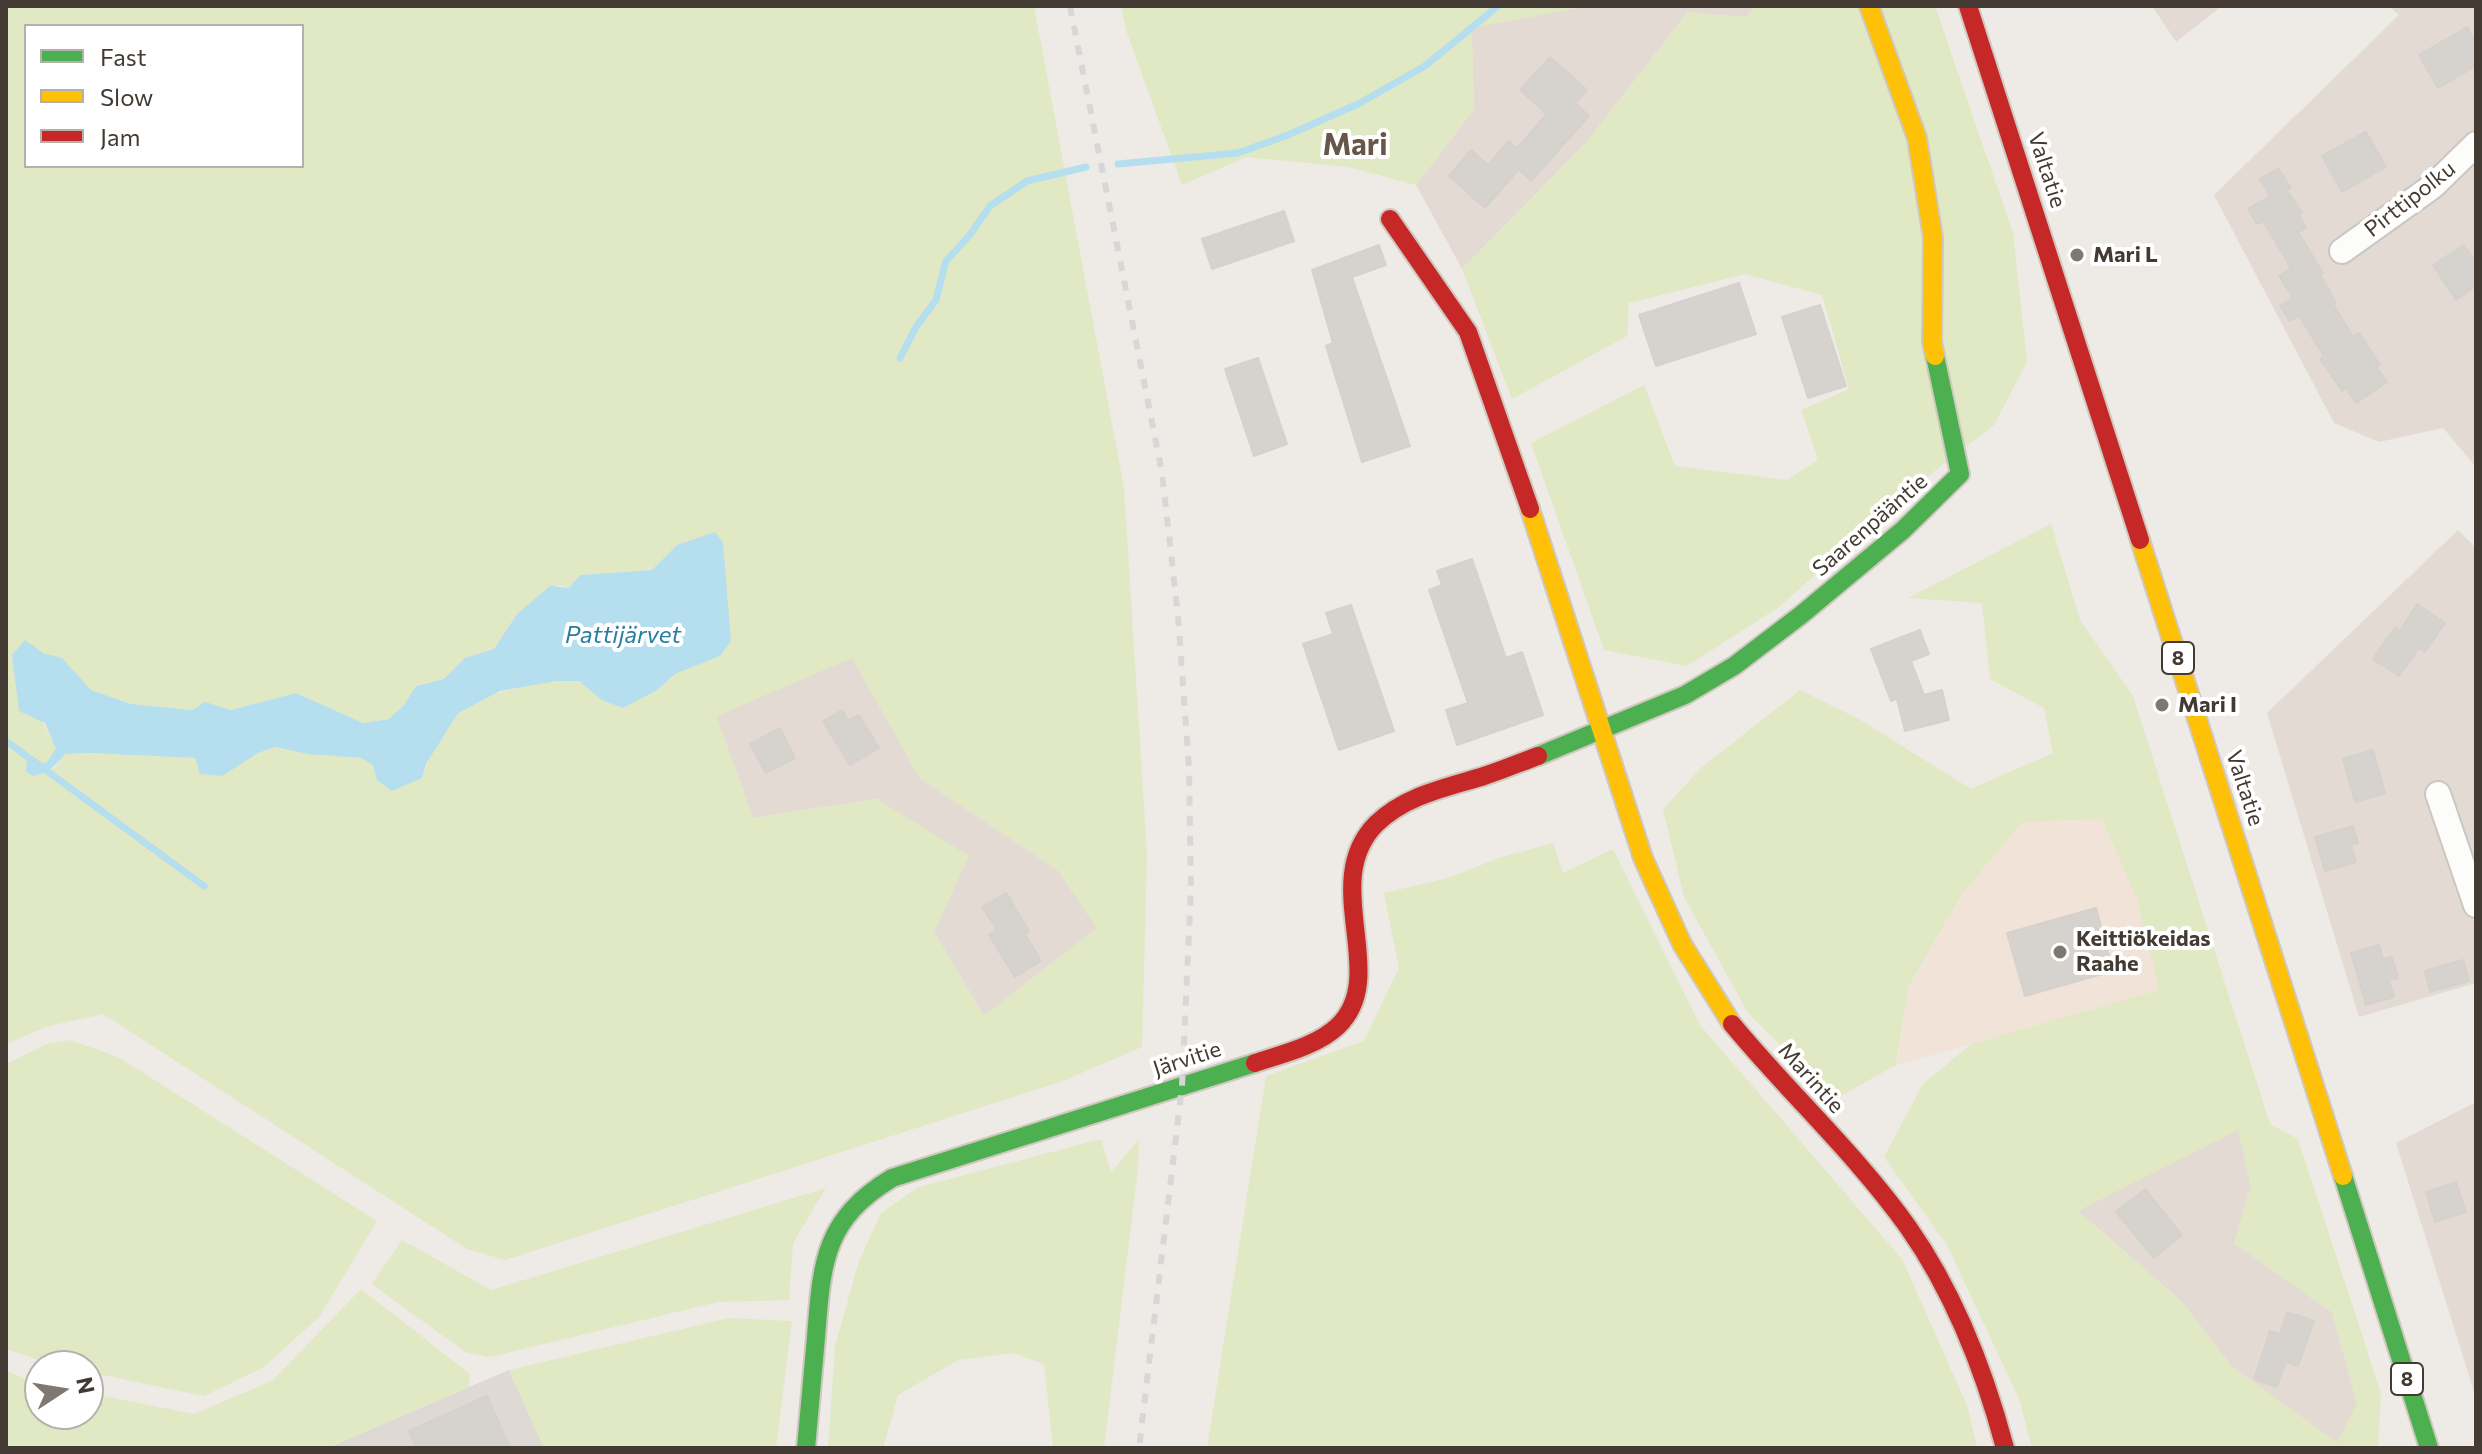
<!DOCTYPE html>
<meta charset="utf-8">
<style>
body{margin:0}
#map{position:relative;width:2482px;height:1454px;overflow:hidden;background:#eeeae6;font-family:Commissioner,sans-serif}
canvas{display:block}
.frame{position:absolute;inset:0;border:8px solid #433b33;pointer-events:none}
.legend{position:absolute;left:24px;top:24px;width:280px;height:144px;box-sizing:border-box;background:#fff;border:2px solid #b4b1ad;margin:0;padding:10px 14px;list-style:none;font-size:24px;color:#433b33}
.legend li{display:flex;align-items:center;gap:16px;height:40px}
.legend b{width:40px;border:2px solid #b4b1ad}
.north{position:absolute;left:24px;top:1350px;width:80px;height:80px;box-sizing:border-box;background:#fff;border:2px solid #b4b1ad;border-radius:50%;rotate:78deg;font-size:22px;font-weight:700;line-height:32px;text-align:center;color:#433b33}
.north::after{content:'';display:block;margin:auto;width:28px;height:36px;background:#7f7872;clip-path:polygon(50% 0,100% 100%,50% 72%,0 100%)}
</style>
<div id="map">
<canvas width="2482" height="1454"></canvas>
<div class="frame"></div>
<ul class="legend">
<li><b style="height:10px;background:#4caf50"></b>Fast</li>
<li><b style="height:10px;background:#ffc107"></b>Slow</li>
<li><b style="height:10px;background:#c62828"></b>Jam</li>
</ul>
<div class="north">N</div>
</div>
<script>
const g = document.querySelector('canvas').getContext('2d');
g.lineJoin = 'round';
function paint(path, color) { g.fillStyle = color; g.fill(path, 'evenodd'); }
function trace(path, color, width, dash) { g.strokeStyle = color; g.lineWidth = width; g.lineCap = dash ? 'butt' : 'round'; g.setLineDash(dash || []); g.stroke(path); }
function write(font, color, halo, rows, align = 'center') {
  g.font = font + ' Commissioner,sans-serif'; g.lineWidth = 8; g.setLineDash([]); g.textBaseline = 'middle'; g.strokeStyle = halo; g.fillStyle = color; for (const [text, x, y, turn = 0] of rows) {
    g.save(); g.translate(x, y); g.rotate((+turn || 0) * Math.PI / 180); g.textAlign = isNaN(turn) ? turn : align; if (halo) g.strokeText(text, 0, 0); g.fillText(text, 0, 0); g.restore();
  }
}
paint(new Path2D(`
 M 1579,6 L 1756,6 L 1746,17 L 1687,13 L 1586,143 L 1462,269 L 1416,185 L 1474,109 L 1471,28 Z
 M 2152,6 L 2222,6 L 2176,42 Z
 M 2389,6 L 2476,6 L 2476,467 L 2443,428 L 2379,442 L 2334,423 L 2214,195 L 2399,15 Z
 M 2458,530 L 2476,548 L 2476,983 L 2359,1017 L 2267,713 Z
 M 852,657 L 920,778 L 1058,870 L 1097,928 L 984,1016 L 934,932 L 877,799 L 753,818 L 716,716 Z
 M 2476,1102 L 2476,1398 L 2396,1143 Z
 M 2238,1129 L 2251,1186 L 2234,1243 L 2332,1312 L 2357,1403 L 2337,1443 L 2231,1366 L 2182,1302 L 2077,1210 Z`), '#e3dbd3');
paint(new Path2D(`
 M 2102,819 L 2137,900 L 2159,991 L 1897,1065 L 1909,987 L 1961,896 L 2022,822 Z`), '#f2e3d8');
paint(new Path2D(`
 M 509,1370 L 544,1448 L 327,1448 Z`), '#ded9d4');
paint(new Path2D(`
 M 6,6 L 1034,6 L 1124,488 L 1147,855 L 1142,1047 L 1063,1081 L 505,1260 L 467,1249 L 103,1014 L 45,1027 L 6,1044 ZM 26,26 L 302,26 L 302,166 L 26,166 ZM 723,543 L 720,656 L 675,674 L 657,690 L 602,700 C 596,694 586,683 577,681 C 553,675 477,695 458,713 C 445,725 427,760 422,778 L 378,780 L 373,765 L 361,758 L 308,754 L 275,747 L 258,753 L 221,775 L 195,758 L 91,753 L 65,754 L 55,768 L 26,772 L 27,759 L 32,765 L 48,762 L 57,749 L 15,672 L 12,655 L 43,653 L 62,659 L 91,690 L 131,704 L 192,710 L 205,703 L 231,710 L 296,693 L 363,723 L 389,719 L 404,705 L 416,686 L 444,679 L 465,658 L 494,649 L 517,614 L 559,585 L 569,588 L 580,575 L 652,570 L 677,545 ZM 852,658 L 920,778 L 1058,870 L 1097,928 L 984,1016 L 934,932 L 969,856 L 877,799 L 753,818 L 716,716 Z
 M 1121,6 L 1579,6 L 1579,8 L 1472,28 L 1474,109 L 1416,185 L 1348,167 L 1246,157 L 1182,185 L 1127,33 Z
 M 1756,6 L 1935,6 L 2013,233 L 2027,362 L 1994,425 L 1910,490 L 1779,607 L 1687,666 L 1604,650 L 1531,443 L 1644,385 L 1675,466 L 1787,480 L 1818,460 L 1801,410 L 1849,389 L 1822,295 L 1745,274 L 1629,303 L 1627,336 L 1512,399 L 1462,269 L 1586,143 L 1688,12 L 1746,17 Z
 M 2051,524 L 2080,620 L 2133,696 L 2270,1124 L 2298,1139 L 2381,1393 L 2378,1448 L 2032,1448 L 2020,1401 L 1947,1245 L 1884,1157 L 1923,1084 L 1971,1044 L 2159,990 L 2137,900 L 2102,819 L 2022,822 L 1961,896 L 1909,986 L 1896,1065 L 1835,1099 L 1748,1013 L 1684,897 L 1663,809 L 1701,768 L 1800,690 L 1859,719 L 1971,789 L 2053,753 L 2044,708 L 1990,679 L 1982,603 L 1908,598 ZM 2238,1130 L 2251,1186 L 2234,1243 L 2332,1312 L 2357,1403 L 2337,1443 L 2231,1366 L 2182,1302 L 2078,1211 Z
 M 1553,843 L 1563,873 L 1613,849 L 1700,1025 L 1902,1259 L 1968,1408 L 1977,1448 L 1207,1448 L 1266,1076 L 1364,1041 L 1399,968 L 1384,893 L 1448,878 L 1499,858 Z
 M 70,1040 L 118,1057 L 377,1221 L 319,1317 L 264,1367 L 204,1396 L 88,1372 L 88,1366 L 50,1364 L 6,1349 L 6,1064 L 47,1044 Z
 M 1101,1139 L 1111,1172 L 1139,1139 L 1138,1168 L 1104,1448 L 1053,1448 L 1044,1364 L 1013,1353 L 958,1360 L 898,1395 L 883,1448 L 828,1448 L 835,1346 L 859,1261 L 881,1213 L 919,1187 Z
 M 826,1188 L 793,1243 L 789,1300 L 718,1302 L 490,1357 L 465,1352 L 372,1284 L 402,1240 L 491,1290 Z
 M 361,1289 L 470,1374 L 468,1388 L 327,1448 L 6,1448 L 6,1371 L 40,1384 L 40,1414 L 88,1414 L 88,1393 L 194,1414 L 272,1381 Z
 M 729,1318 L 792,1321 L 776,1448 L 544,1448 L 509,1370 Z`), '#e0e9c4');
paint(new Path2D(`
 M 715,532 L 723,543 L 731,641 L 720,656 L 675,674 L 657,690 L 623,708 L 602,700 L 579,681 L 556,681 L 500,691 L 458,713 L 426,764 L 422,778 L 392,791 L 377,780 L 373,765 L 361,758 L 308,754 L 275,747 L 258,753 L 222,776 L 200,774 L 195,758 L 91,753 L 65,754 C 55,767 48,772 33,776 L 26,772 L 27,758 L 33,765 L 47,762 L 56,749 L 45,723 L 19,711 L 12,655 L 25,640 L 43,653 L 62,658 L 91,690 L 131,704 L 192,710 L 205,702 L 231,710 L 296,693 L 363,723 L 389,719 L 404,705 L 416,686 L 444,679 L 465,658 L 494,649 L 517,614 L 550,586 L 569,588 L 580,575 L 652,570 L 677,545 Z`), '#b5deee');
trace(new Path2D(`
 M 1118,164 L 1238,153 L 1288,135 L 1360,103 L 1425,66 L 1498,6
 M 900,358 L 916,327 L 936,300 L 946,261 L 969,236 L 990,206 L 1027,181 L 1086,167
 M 6,741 L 204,886`), '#b5deee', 7);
const building = new Path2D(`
 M 2467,27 L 2476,43 L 2476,66 L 2438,88 L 2419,55 Z
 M 1550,57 L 1587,90 L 1575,103 L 1589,116 L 1531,181 L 1519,169 L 1485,208 L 1449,176 L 1471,150 L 1488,165 L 1509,141 L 1517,148 L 1547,114 L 1520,90 Z
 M 2366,132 L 2386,167 L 2342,192 L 2322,156 Z
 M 2278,168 L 2291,188 L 2287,190 L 2302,213 L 2299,215 L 2306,228 L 2298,232 L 2323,273 L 2320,275 L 2336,302 L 2333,304 L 2353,337 L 2359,333 L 2380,365 L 2376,367 L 2387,382 L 2356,403 L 2346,388 L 2342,391 L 2320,359 L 2324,356 L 2299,316 L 2290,321 L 2280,306 L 2293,298 L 2279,276 L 2291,268 L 2263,221 L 2257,224 L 2248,209 L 2270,196 L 2260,179 Z
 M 1284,211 L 1294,241 L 1212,269 L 1202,239 Z
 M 1379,245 L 1386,265 L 1352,277 L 1410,446 L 1362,462 L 1326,346 L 1333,343 L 1312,270 Z
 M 2464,245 L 2476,263 L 2476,286 L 2456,300 L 2433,265 Z
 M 1739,283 L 1756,334 L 1656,366 L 1639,315 Z
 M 1820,305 L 1846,386 L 1808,398 L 1782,317 Z
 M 1258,358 L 1287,444 L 1254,456 L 1225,369 Z
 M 1472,559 L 1506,658 L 1522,652 L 1543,715 L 1457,745 L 1446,710 L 1468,703 L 1429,590 L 1442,585 L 1437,571 Z
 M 2417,604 L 2445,623 L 2425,652 L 2419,648 L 2399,676 L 2373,659 L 2395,627 L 2400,631 Z
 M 1351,605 L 1394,731 L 1339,750 L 1303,644 L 1333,634 L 1326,613 Z
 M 1920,630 L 1929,654 L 1911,661 L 1924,695 L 1942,690 L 1949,720 L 1905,731 L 1897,699 L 1891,701 L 1871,649 Z
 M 842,710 L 848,721 L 859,715 L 879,748 L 850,765 L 823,721 Z
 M 780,728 L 795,758 L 766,773 L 750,744 Z
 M 2373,750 L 2385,793 L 2355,802 L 2343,759 Z
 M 2353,826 L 2358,843 L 2351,845 L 2356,862 L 2325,871 L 2315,837 Z
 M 1006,893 L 1029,931 L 1025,934 L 1041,961 L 1015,977 L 989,935 L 997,930 L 982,907 Z
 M 2096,908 L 2113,971 L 2025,996 L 2007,933 Z
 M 2379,945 L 2383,959 L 2392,957 L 2398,978 L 2389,980 L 2394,997 L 2366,1005 L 2351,953 Z
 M 2463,960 L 2469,981 L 2430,992 L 2425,971 Z
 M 2456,1182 L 2466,1212 L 2435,1222 L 2426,1192 Z
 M 2145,1189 L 2182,1235 L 2154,1258 L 2116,1212 Z
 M 2287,1312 L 2314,1321 L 2298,1366 L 2286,1362 L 2277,1387 L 2254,1379 L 2270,1331 L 2280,1334 Z
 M 487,1396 L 510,1448 L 416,1448 L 409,1431 Z`);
paint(building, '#d6d2cd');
trace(building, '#d6d1cc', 2);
const street = new Path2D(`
 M 2342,251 L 2433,186 L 2476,144
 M 2438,794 L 2476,905`);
const fast = new Path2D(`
 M 1538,756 L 1685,695 L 1734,666 L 1801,615 L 1903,530 L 1960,474 L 1935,356
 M 2343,1176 L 2429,1448
 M 806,1448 C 809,1411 813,1374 816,1337 C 822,1263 823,1220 892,1178 L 1255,1063`);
const slow = new Path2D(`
 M 1869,6 L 1917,138 L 1933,238 L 1932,342 L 1935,356
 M 1530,509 L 1643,858 L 1682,944 L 1732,1024
 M 2140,540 L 2343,1176`);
const jam = new Path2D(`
 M 1968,6 L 2140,540
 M 1390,219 L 1468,332 L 1530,509
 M 1732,1024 C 1789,1093 1856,1154 1908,1227 C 1955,1294 1984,1369 2005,1448
 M 1255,1063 C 1282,1054 1317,1046 1338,1026 C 1391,975 1318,883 1376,824 C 1405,796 1444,788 1481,777 C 1500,771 1519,763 1538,756`);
trace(street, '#cac6c2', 28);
trace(fast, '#cfc8be', 22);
trace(slow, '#cfc8be', 22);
trace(jam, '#cfc8be', 22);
trace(street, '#fcfcfb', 24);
trace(fast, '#4caf50', 18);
trace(slow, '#ffc107', 18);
trace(jam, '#c62828', 18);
trace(new Path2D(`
 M 1070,6 L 1162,473 L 1178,616 L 1189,768 L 1191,889 L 1182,1086 L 1139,1448`), '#d8d7d7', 6, [10, 10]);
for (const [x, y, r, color] of [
 [2077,255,8,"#7f7872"],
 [2162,705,8,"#7f7872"],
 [2060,952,8,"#7f7872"]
]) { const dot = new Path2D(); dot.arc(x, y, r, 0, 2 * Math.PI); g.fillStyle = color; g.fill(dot); trace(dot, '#fff', 3); }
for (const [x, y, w] of [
 [2178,658,32],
 [2407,1379,32]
]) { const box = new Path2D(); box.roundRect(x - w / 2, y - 16, w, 32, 6); g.fillStyle = '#fff'; g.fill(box); trace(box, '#433b33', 2); }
write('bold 20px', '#433b33', null, [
 ["8",2178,658],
 ["8",2407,1379]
]);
write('22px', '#433b33', '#fff', [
 ["Valtatie",2047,170,72],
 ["Pirttipolku",2410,199,-38],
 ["Saarenpääntie",1870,525,-41],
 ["Valtatie",2245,788,72],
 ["Järvitie",1187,1059,-18],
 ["Marintie",1811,1078,48]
]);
write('bold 22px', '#433b33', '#fff', [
 ["Mari L",2093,255],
 ["Mari I",2178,705],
 ["Keittiökeidas",2076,939],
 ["Raahe",2076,964]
], 'left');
write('italic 24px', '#287da1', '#fff', [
 ["Pattijärvet",623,635]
]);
write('bold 30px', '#66574a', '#fff', [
 ["Mari",1355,145]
]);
</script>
